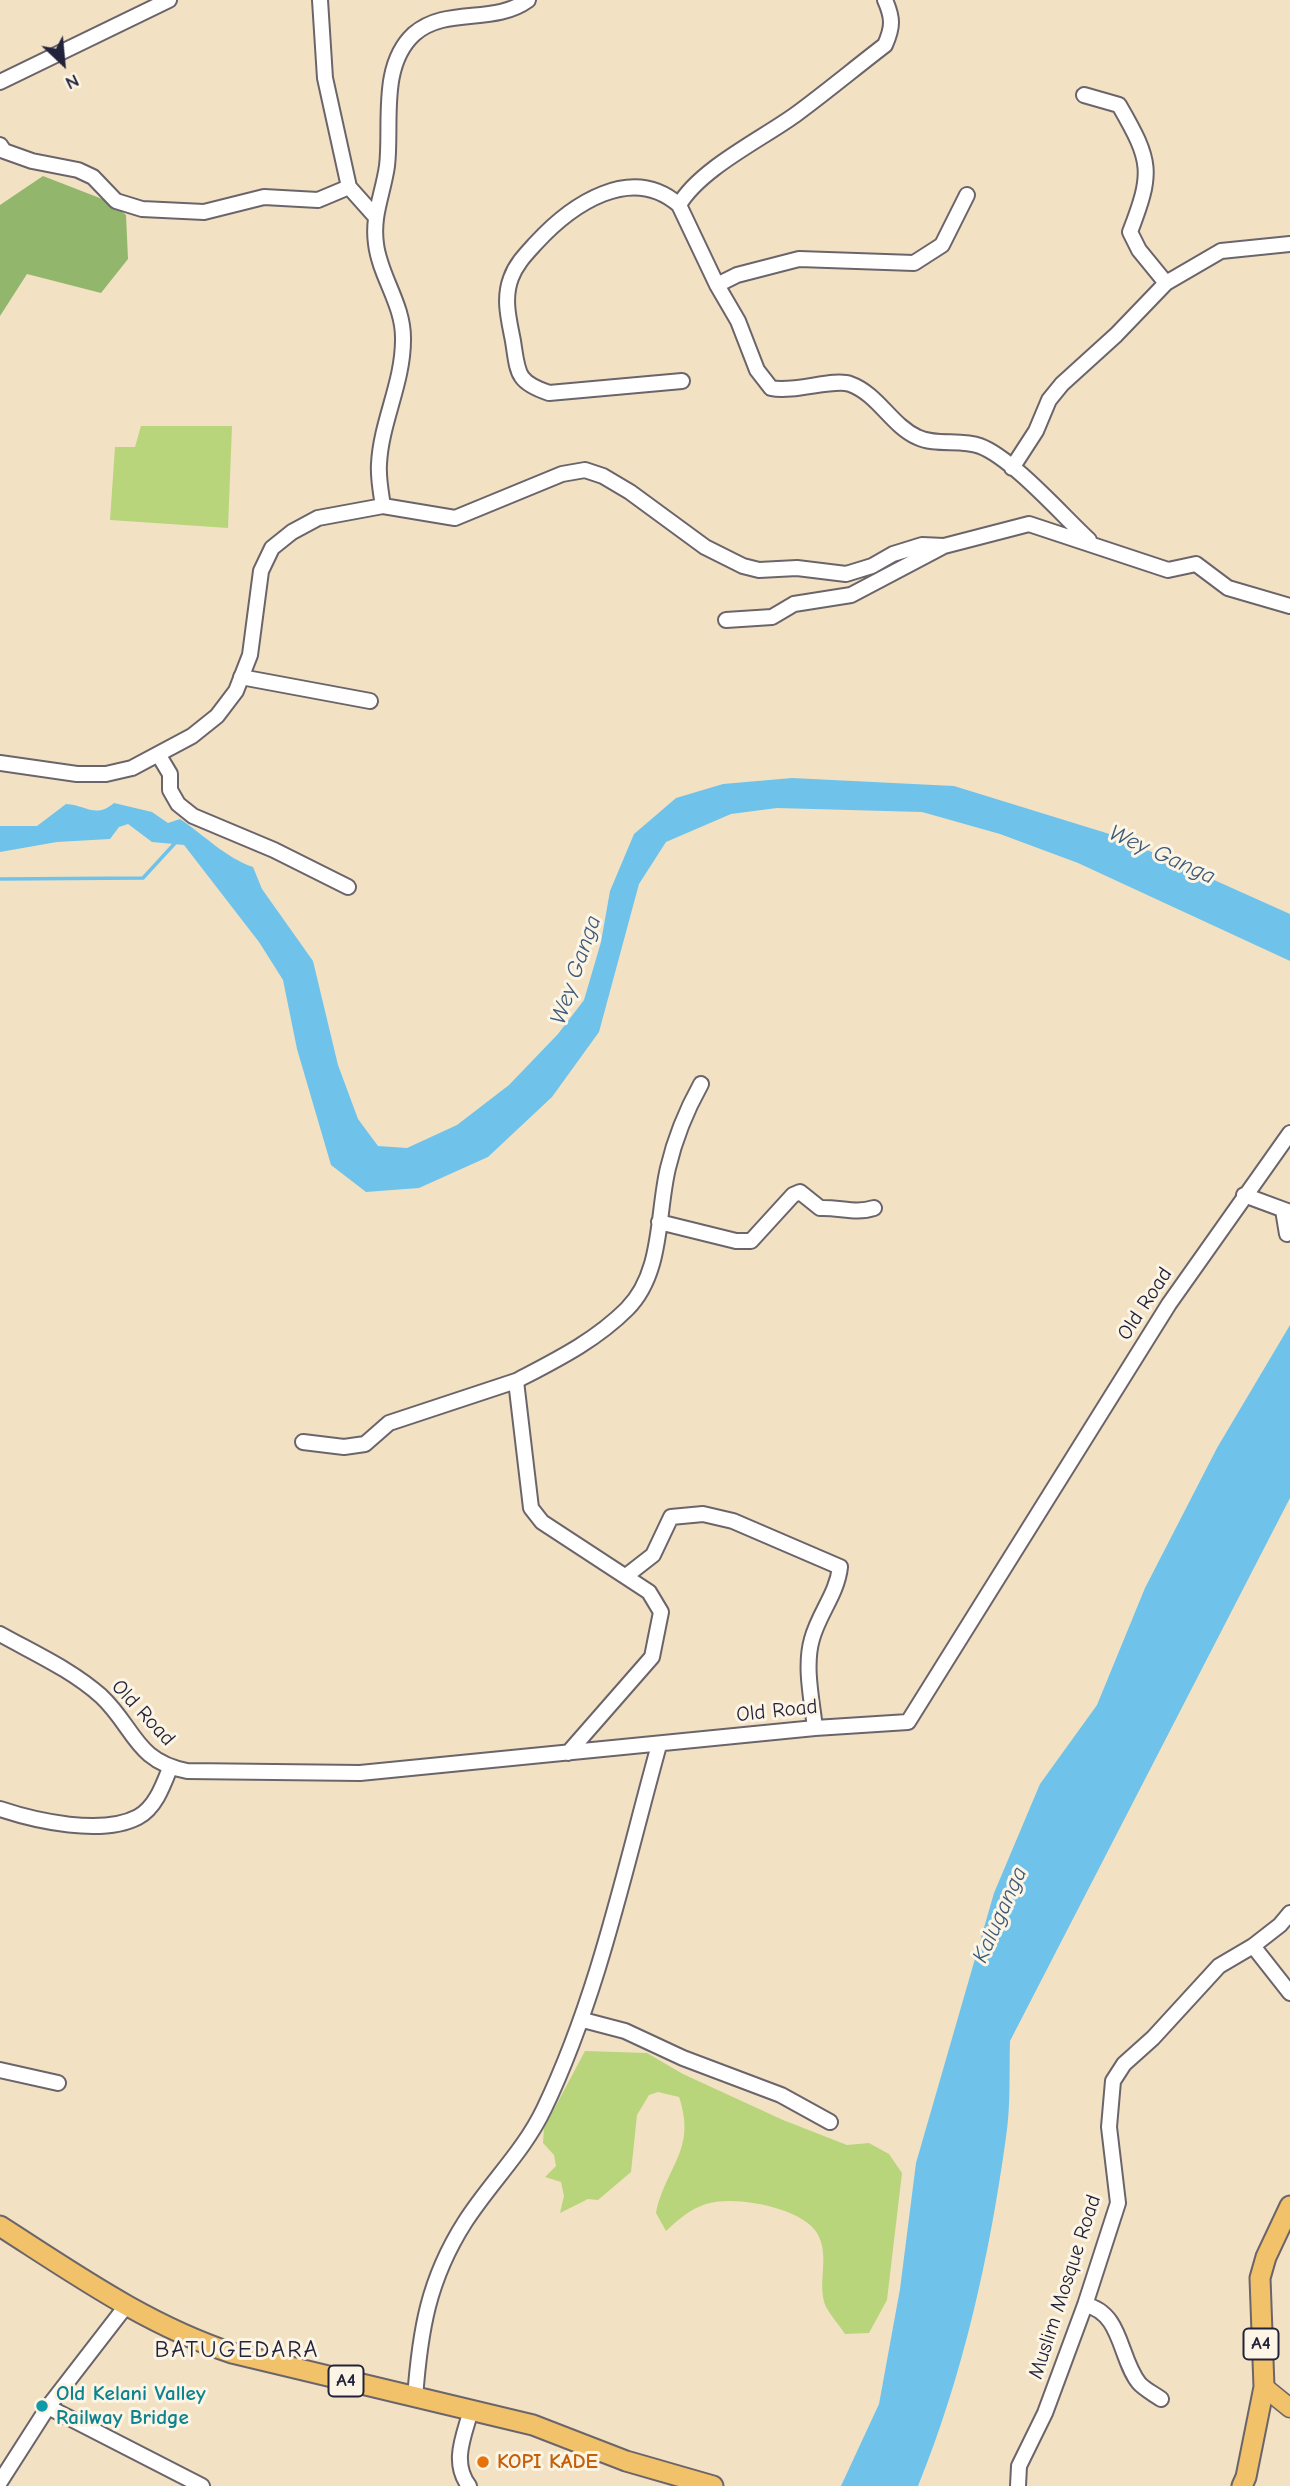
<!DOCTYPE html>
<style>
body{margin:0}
#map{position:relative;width:1290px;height:2486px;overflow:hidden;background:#f2e2c3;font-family:"Comic Neue",sans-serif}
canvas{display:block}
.north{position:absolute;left:28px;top:28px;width:70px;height:70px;-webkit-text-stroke:5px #fcf5e5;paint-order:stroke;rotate:154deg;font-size:19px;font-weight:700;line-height:28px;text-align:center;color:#22223b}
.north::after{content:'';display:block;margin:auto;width:24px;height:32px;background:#22223b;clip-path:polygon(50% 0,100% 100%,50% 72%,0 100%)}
</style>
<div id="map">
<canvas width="1290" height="2486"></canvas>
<div class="north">N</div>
</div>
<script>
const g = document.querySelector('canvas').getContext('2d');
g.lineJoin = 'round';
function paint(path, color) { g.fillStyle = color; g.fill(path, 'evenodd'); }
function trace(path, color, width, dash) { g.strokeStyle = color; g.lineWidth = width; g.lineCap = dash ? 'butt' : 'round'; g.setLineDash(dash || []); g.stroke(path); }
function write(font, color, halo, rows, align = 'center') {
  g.font = font + ' "Comic Neue",sans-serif'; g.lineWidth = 6; g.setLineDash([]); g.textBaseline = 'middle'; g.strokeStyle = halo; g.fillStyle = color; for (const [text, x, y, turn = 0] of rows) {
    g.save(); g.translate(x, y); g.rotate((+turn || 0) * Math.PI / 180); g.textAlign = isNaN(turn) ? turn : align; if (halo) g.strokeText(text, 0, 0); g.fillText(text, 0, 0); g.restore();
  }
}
paint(new Path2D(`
 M 141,426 L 232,426 L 228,528 L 110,520 L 115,447 L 135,447 Z
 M 585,2051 L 647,2053 L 683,2074 L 783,2120 L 847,2145 L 869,2143 L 889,2154 L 902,2173 L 887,2300 L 869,2333 L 845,2334 C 839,2325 831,2316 826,2307 C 816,2283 831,2257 817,2233 C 801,2207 733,2195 706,2204 C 690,2209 678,2220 666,2231 L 656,2213 C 666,2166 697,2150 679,2097 L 658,2092 L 649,2095 L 637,2115 L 631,2172 L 598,2200 L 588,2199 L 560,2213 L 564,2196 L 561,2182 L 545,2177 L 556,2166 L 554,2155 L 543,2143 L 544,2128 Z`), '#b8d57b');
paint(new Path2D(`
 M 43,176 L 110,202 L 126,215 L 128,259 L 101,293 L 27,274 L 0,316 L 0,205 Z`), '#92b66b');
paint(new Path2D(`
 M 792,778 L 954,786 L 1116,836 L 1290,914 L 1290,961 L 1078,863 L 1000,834 L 922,812 L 777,808 L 731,814 L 666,842 L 639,884 L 599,1032 L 552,1097 L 488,1157 L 419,1188 L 366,1192 L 331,1165 L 297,1049 L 283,980 L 259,942 L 184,845 L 152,842 L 128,824 L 119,827 L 110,839 L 57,842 L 0,852 L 0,826 L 37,826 L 66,804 C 87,805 95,819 114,803 L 152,812 L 168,823 L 180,819 C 204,835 226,858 253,867 L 262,889 L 313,961 L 338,1065 L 358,1119 L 378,1146 L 407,1148 L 457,1125 L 509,1085 L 558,1034 L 584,1000 L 601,942 L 610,891 L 634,834 L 676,798 L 723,784 Z
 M 1290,1325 L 1290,1498 L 1010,2041 C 1009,2072 1011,2105 1006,2137 C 990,2254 963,2376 918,2486 L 841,2486 L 879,2404 L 900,2289 L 916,2163 L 994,1893 L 1040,1784 L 1097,1705 L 1145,1588 L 1217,1448 Z`), '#6fc3eb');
trace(new Path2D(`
 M 0,879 L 143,878 L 177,841`), '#6fc3eb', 3.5);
const minor = new Path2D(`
 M 320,0 L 325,78 L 349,187 L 374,215
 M 885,0 C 893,18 893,27 885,45 C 855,68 825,93 795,115 C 760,140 700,169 679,205 L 717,285 L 738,321 L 757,370 L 771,388 C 794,393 834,378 850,384 C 878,394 891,425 917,437 C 935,446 961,439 980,446 C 1012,458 1062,515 1089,540
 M 0,82 L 169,0
 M 1084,95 L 1119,105 C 1152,162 1153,172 1130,232 L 1139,250 L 1166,283
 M 0,145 L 4,151 L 32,161 L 78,170 L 93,177 L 116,201 L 142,209 L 204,212 L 264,197 L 318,200 L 349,187
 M 679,205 C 631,163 571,205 536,243 C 526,254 516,264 511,278 C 503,299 509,320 513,341 C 518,373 516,382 549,393 L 682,381
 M 717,285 L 737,275 L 799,259 L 914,263 L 942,245 L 967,195
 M 1012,468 L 1036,431 L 1049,400 L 1062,384 L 1116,335 L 1166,283 L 1221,251 L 1290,244
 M 383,506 C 381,493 378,478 379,464 C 381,422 403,383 403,340 C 404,305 380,277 376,244 C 372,215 383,194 387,166 C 392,125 379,66 414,34 C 446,6 494,25 528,0
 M 726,620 L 772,617 L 794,604 L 851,595 L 942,547
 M 241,677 L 370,701
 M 158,754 L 170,774 L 170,790 L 178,804 L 193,816 L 274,850 L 348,887
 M 0,763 L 77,774 L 106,774 L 132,768 L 192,736 L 217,716 L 236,691 L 250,655 L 261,571 L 272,548 L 292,532 L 318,518 L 383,506 L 455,518 L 562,474 L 585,470 L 603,476 L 630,492 L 705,547 L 743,566 L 759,570 L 797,568 L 846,574 L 872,566 L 893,554 L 922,545 L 944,546 L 1029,524 L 1168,570 L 1196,564 L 1228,588 L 1290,606
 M 1244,1195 L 1290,1212
 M 1283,1210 L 1287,1234
 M 659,1222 L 736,1241 L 751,1241 L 793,1195 L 800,1192 L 820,1208 C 839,1207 856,1214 874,1208
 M 303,1442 L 344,1447 L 365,1444 L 389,1423 L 516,1381
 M 626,1576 L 653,1555 L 671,1517 L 703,1514 L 733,1521 L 840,1567 C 837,1594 819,1613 812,1639 C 804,1666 812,1701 815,1728
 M 0,1634 C 34,1653 72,1670 101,1696 C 135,1728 135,1761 187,1771 L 360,1773 L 815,1728 L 908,1722 L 1169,1304 L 1290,1133
 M 568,1753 L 652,1657 L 661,1612 L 649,1592 L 542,1522 L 531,1508 L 516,1381 C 556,1360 595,1341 627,1309 C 663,1273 657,1214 668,1168 C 675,1138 686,1111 701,1084
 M 0,1809 C 36,1821 102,1836 138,1817 C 155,1808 163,1786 170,1768
 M 1290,1913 L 1280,1925 L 1253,1946 L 1290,1993
 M 583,2020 L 625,2031 L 683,2058 L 781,2095 L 830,2122
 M 0,2070 L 58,2083
 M 1085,2305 C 1122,2312 1119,2358 1139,2383 C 1144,2389 1154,2394 1161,2399
 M 415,2398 C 420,2331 428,2280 465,2222 C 490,2183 524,2151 544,2109 C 599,1994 625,1867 659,1745
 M 48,2407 L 202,2486
 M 0,2482 L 48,2407 L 126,2306
 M 469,2486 C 451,2462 464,2436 471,2410
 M 1018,2486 L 1019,2466 L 1045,2413 L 1085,2305 L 1118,2203 L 1109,2127 L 1113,2081 L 1124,2064 L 1153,2038 L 1219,1966 L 1253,1946`);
const major = new Path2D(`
 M 1264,2387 L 1290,2408`);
const highway = new Path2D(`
 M 0,2226 C 75,2274 147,2325 232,2353 L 533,2425 L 626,2461 L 713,2486
 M 1242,2486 L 1246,2477 L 1264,2387 L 1260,2278 L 1266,2257 L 1290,2206`);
trace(minor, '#6b656b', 18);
trace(major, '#6b656b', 21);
trace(highway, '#6b656b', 23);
trace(minor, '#fff', 14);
trace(major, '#f2c26a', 18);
trace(highway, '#f2c26a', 19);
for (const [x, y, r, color] of [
 [42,2406,7,"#0f9aa8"],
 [483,2462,7,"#e8710a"]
]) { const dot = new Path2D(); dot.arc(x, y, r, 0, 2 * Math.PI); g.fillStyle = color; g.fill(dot); trace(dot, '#fcf5e5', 2.5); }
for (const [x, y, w] of [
 [1261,2344,35],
 [346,2381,35]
]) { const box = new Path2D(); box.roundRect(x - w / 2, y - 15.5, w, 31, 5); g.fillStyle = '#fcf5e5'; g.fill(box); trace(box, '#22223b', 2); }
write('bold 19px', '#22223b', null, [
 ["A4",1261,2344],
 ["A4",346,2381]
]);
write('21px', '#22223b', '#fcf5e5', [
 ["Old Road",1145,1304,-57],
 ["Old Road",777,1711,-6],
 ["Old Road",143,1713,47],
 ["Muslim Mosque Road",1065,2287,-72]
]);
write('bold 21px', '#0d838f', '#fcf5e5', [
 ["Old Kelani Valley",56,2394],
 ["Railway Bridge",56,2418]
], 'left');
write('bold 21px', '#c56008', '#fcf5e5', [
 ["KOPI KADE",497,2462]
], 'left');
write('italic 23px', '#3d5a79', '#fcf5e5', [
 ["Wey Ganga",1162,855,24],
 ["Wey Ganga",576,970,-71],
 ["Kaluganga",1000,1915,-66]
]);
g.letterSpacing = '2px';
write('24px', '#22223b', '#fcf5e5', [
 ["BATUGEDARA",237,2350]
]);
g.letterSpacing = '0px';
</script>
